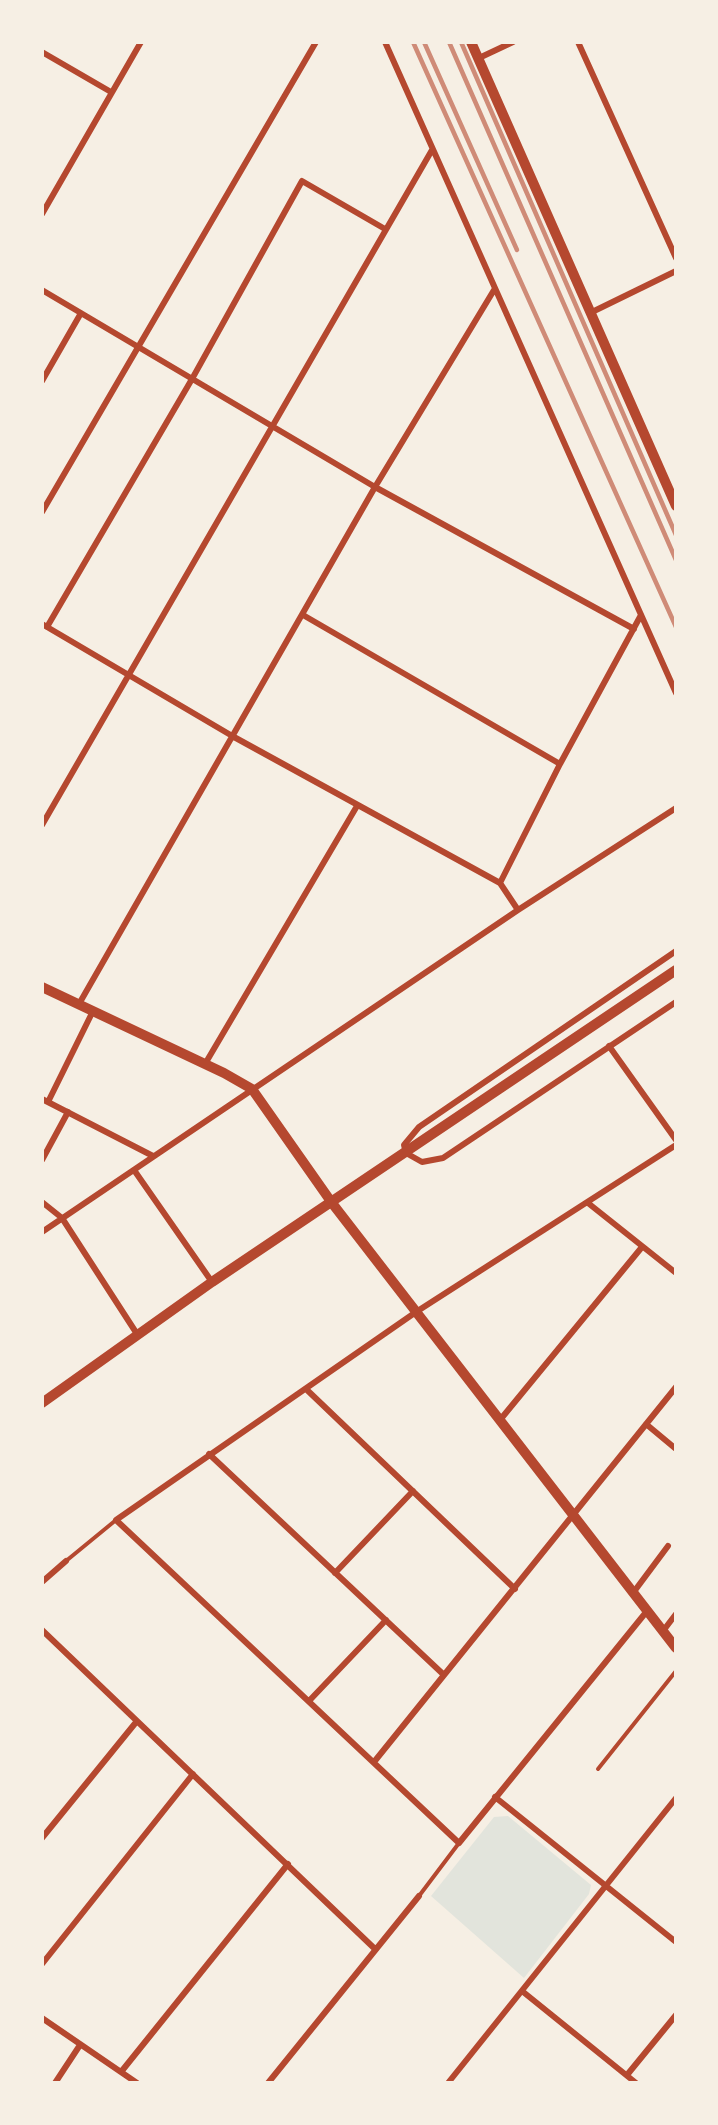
<!DOCTYPE html>
<style>
body{margin:0}
#map{position:relative;width:718px;height:2125px;overflow:hidden;background:#f6efe4;font-family:"DejaVu Sans",sans-serif}
canvas{display:block}
.frame{position:absolute;inset:0;border:44px solid #f6efe4;pointer-events:none}
</style>
<div id="map">
<canvas width="718" height="2125"></canvas>
<div class="frame"></div>
</div>
<script>
const g = document.querySelector('canvas').getContext('2d');
g.lineJoin = 'round';
function paint(path, color) { g.fillStyle = color; g.fill(path, 'evenodd'); }
function trace(path, color, width, dash) { g.strokeStyle = color; g.lineWidth = width; g.lineCap = dash ? 'butt' : 'round'; g.setLineDash(dash || []); g.stroke(path); }
paint(new Path2D(`
 M 508,1816 L 591,1885 L 589,1894 L 524,1978 L 431,1896 L 494,1817 Z`), '#e2e4dc');
trace(new Path2D(`
 M 66,1561 L 116,1520
 M 598,1769 L 676,1671
 M 419,1896 L 459,1843`), '#b5482f', 4);
trace(new Path2D(`
 M 385,42 L 676,693
 M 578,42 L 676,258
 M 42,52 L 111,92
 M 479,58 L 513,42
 M 42,214 L 141,42
 M 42,290 L 375,487 L 634,629
 M 590,313 L 676,271
 M 42,381 L 81,313
 M 42,512 L 316,42
 M 303,615 L 560,764
 M 42,624 L 234,737 L 500,883 L 518,910
 M 47,627 L 192,379 L 302,181 L 385,229
 M 42,825 L 432,150
 M 500,883 L 560,764 L 641,615
 M 676,951 L 419,1127 L 404,1145 L 406,1153 L 422,1162 L 443,1158 L 676,1002
 M 79,1004 L 375,487 L 494,290
 M 609,1046 L 676,1140
 M 205,1064 L 357,806
 M 42,1099 L 153,1156
 M 48,1102 L 93,1011
 M 42,1160 L 68,1112
 M 134,1170 L 212,1282
 M 42,1202 L 62,1218 L 137,1334
 M 588,1203 L 676,1273
 M 42,1232 L 518,910 L 676,808
 M 306,1389 L 515,1589
 M 500,1420 L 642,1247
 M 646,1424 L 676,1449
 M 209,1454 L 444,1675
 M 335,1573 L 413,1491
 M 42,1582 L 66,1561
 M 633,1593 L 668,1546
 M 647,1611 L 459,1843 L 116,1520 L 416,1312 L 676,1145
 M 42,1630 L 375,1949
 M 663,1631 L 676,1614
 M 309,1701 L 386,1620
 M 374,1762 L 676,1387
 M 495,1797 L 676,1942
 M 42,1838 L 137,1721
 M 42,1964 L 193,1774
 M 522,1991 L 636,2083
 M 42,2018 L 137,2083
 M 121,2072 L 288,1864
 M 627,2075 L 676,2015
 M 55,2083 L 80,2045
 M 268,2083 L 419,1896
 M 448,2083 L 676,1798`), '#b5482f', 6);
trace(new Path2D(`
 M 471,42 L 676,506
 M 42,987 L 224,1073 L 252,1089 L 332,1203 L 676,1648
 M 42,1403 L 212,1282 L 676,970`), '#b5482f', 10);
trace(new Path2D(`
 M 413,42 L 676,627
 M 424,42 L 517,250
 M 449,42 L 676,560
 M 461,42 L 676,535`), '#cf8b77', 4.5);
</script>
